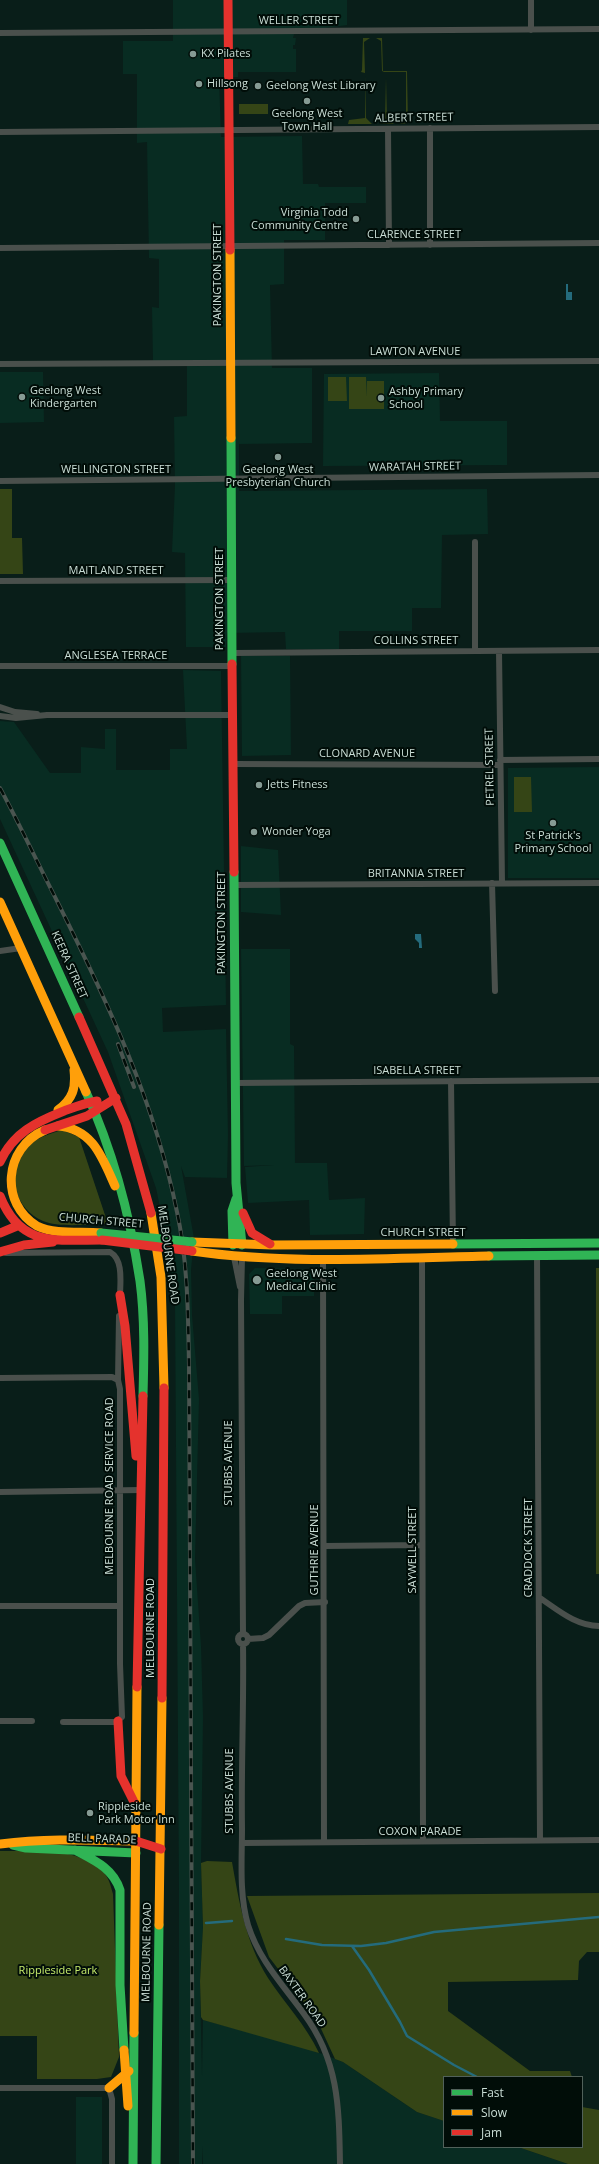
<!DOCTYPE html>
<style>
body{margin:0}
#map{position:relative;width:599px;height:2164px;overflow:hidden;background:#091e19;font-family:"Open Sans",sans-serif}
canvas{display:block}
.legend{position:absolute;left:443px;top:2076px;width:140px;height:72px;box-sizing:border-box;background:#010d08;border:1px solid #51615a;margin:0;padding:5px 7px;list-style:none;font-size:12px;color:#caded6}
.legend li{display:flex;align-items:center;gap:8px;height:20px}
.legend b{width:20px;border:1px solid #51615a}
</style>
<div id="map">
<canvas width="599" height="2164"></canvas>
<ul class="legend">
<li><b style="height:5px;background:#30b455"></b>Fast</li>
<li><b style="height:5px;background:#ff9f0a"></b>Slow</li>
<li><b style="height:5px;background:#e5322d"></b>Jam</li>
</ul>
</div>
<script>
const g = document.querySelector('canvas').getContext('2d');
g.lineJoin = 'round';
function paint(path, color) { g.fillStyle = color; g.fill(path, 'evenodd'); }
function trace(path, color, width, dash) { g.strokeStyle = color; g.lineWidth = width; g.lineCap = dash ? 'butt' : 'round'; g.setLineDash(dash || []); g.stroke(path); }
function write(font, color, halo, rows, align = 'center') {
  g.font = font + ' "Open Sans",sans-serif'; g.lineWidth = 4; g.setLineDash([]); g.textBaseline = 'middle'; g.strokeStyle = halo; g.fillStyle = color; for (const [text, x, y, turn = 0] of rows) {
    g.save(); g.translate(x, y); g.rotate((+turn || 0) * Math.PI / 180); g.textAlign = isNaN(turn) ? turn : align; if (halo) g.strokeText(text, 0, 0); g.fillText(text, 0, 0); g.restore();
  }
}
paint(new Path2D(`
 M 173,0 L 347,0 L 347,25 L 317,29 L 295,30 L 293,38 L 296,38 L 295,45 L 293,45 L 293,49 L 296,49 L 296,72 L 238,72 L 238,77 L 219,77 L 221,137 L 302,136 L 303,184 L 318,184 L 319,187 L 366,187 L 366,203 L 325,203 L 325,240 L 284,240 L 284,284 L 270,285 L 272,368 L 312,368 L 312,443 L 239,444 L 239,491 L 487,489 L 488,534 L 442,535 L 441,608 L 412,608 L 412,631 L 339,631 L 339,649 L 286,649 L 285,632 L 227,633 L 226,647 L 186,647 L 185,553 L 172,552 L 175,486 L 174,417 L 187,416 L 187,362 L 153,361 L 152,307 L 159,308 L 159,259 L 149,258 L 147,142 L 137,143 L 137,74 L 123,74 L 123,41 L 173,41 Z
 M 0,372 L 43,372 L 44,422 L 0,423 Z
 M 439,373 L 440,421 L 507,421 L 507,465 L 323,466 L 324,374 Z
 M 241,656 L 290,656 L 291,755 L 242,756 Z
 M 183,670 L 221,671 L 226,1005 L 162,1008 L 163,1032 L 226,1029 L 228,1135 L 227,1178 L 185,1177 L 181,1166 L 194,1238 L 191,1270 L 192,1315 L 199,1399 L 195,1559 L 201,1646 L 203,1717 L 201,1863 L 203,1927 L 200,1981 L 202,2076 L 203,2020 L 304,2047 L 343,2062 L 417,2112 L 444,2121 L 444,2147 L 518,2147 L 568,2164 L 203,2164 L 203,2146 L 202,2164 L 179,2164 L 179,1890 L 175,1300 L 166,1237 L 156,1188 L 108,1052 L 0,819 L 0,721 L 14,722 L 50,773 L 81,773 L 81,747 L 105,749 L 105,729 L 116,729 L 116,770 L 170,770 L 170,749 L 187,749 Z
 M 599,767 L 599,878 L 508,878 L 508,768 Z
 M 241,846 L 278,850 L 281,915 L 241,912 Z
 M 241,949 L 290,949 L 290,1044 L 294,1046 L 295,1163 L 327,1163 L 329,1200 L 365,1198 L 364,1234 L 310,1235 L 309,1200 L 248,1203 L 245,1167 L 274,1165 L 244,1166 Z
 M 255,1268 L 314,1269 L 314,1296 L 282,1296 L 282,1314 L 250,1314 L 249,1274 Z
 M 76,2097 L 102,2097 L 102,2164 L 76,2164 Z`), '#082c22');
paint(new Path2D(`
 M 363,38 L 370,38 L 364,42 L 365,73 L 361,72 L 362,70 Z
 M 376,38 L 382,38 L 383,71 L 407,71 L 408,123 L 400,124 L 406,120 L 406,72 L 384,72 L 382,71 L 381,41 Z
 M 365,76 L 366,118 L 372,124 L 348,124 L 349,120 L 365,118 Z
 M 386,78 L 387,120 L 394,124 L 380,124 L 385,120 Z
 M 239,104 L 268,104 L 268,114 L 239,114 Z
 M 328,377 L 346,377 L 347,401 L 328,401 Z
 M 349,377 L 366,377 L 367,397 L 367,381 L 384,381 L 384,409 L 349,409 Z
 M 0,489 L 12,489 L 12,538 L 22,538 L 23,574 L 0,574 Z
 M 514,777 L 531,777 L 532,812 L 514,812 Z
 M 62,1130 L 79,1137 L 108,1224 C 90,1224 59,1228 43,1221 C 15,1209 5,1174 25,1150 C 34,1138 49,1134 62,1130 Z
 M 596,1268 L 599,1268 L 599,1574 L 596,1574 Z
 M 0,1851 C 34,1851 79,1846 104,1873 C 109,1878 111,1887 113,1894 L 119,2057 L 111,2077 L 97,2079 L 37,2079 L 37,2036 L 0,2036 Z
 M 207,1861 L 232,1862 C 239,1902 246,1943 268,1978 C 285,2004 306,2025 319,2053 L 203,2020 L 201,2017 L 200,1981 L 203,1927 L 201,1863 Z
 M 599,1893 L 599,1952 L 587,1952 L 579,1961 L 578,1980 L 448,1982 L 448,2011 L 530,2071 L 570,2071 L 572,2077 L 444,2077 L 444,2121 L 417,2112 L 343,2062 L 335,2059 L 317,2020 L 269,1957 L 247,1896 Z
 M 582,2107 L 599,2110 L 599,2164 L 568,2164 L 518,2147 L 582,2147 Z`), '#354516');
paint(new Path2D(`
 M 566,284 L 568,284 L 568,292 L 572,292 L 572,300 L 566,300 Z
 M 415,934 L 421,934 L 422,948 L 419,948 L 419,943 L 415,939 Z`), '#246b7c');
trace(new Path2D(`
 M 206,1923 L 232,1921
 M 286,1939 L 322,1945 L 361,1946 L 386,1943 L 434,1932 L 599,1917
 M 352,1946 L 369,1970 L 400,2022 L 407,2036 L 454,2065 L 477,2077`), '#246b7c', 2.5);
trace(new Path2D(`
 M 531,0 L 531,30
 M 0,33 L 599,29
 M 388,129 L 389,245
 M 0,132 L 599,127
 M 430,245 L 430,128
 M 0,248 L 599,243
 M 0,364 L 599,361
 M 0,481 L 599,475
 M 0,581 L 232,580
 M 475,651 L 475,542
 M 499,651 L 502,883
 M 233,653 L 599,650
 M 0,666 L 233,666
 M 0,707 L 15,712 L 37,714
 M 0,716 L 16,718 L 47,715 L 233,715
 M 500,760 L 599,759
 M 234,764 L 500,765
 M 492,883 L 495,991
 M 234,885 L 599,883
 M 0,951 L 21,948
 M 451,1081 L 453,1245
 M 235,1083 L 599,1080
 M 6,1253 L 110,1252 C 124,1260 120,1283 120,1297
 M 537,1255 L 540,1840
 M 234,1257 L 240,1287
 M 242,1258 L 241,1300 L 243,1634
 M 422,1258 L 423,1841
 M 323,1259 L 324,1842
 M 0,1378 L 112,1377 L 118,1380
 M 0,1492 L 141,1490
 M 325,1546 L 422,1545
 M 540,1598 C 558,1610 576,1626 599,1626
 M 0,1606 L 120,1606
 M238 1639a5 5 0 1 1 10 0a5 5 0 1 1-10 0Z
 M 248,1639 L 263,1638 L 269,1635 L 299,1606 L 305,1603 L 325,1602
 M 243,1644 C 244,1705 241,1767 242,1828 C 242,1860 239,1894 248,1925 C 259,1960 283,1985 304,2014 C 339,2061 339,2108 340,2164
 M 0,1721 L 32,1721
 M 63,1722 L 116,1722 L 122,1717 L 120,1664 L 120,1389 L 118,1380 L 119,1316
 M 242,1843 L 599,1840
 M 0,2088 L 109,2088 L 112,2099 L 112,2164`), '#4a504c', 6);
trace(new Path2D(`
 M 231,438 L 232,664
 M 0,843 L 79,1017
 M 234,872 L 236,1183 L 242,1245
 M 86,1092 C 113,1151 130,1216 140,1281 C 145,1319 144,1358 143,1396
 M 453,1244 L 599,1243
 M 233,1245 L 232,1211 L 236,1199
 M 489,1256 L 599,1255
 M 13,1845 L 26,1848 L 136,1853
 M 75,1850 C 94,1860 113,1868 120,1890 L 120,1985 L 124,2050
 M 133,2164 L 134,2033
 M 156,2164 L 159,1925`), '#30b455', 9);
trace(new Path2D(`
 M 230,250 L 231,438
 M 0,902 L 86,1092
 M 58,1110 C 73,1099 76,1088 74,1070
 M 58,1126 C 93,1129 102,1157 115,1186
 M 45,1130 C 3,1148 0,1204 37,1226 C 56,1235 81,1231 101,1233
 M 151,1213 L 161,1277 L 164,1388
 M 192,1242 L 272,1245 L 453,1244
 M 192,1251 C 290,1265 391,1258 489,1256
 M 0,1844 C 45,1838 90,1840 136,1841
 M 159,1925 L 162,1698
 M 134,2033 L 137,1687
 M 124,2050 L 128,2106
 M 109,2088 L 129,2071`), '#ff9f0a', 9);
trace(new Path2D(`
 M 228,0 L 230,250
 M 232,664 L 234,872
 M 79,1017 L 126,1124 L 151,1213
 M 45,1130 L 87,1116 L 116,1098
 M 0,1162 C 13,1133 36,1122 64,1111 C 75,1107 85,1103 97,1101
 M 0,1196 C 20,1247 55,1240 102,1240
 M 243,1213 L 252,1233 L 270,1244
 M 0,1233 L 17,1226
 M 0,1252 L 24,1245 L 53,1242
 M 120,1295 L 125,1326 L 136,1456
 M 137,1687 L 143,1396
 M 162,1698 L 164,1388
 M 118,1721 L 121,1776 L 135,1804
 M 136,1841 L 161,1849`), '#e5322d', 9);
const rail = new Path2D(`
 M 0,788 C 20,825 38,864 57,901 C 107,1001 155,1102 177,1212 C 188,1262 188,1314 189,1366 L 193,2164
 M 118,1044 L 134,1087`);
trace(rail, '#4a5550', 4);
trace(rail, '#010d08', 2.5, [8]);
trace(new Path2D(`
 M 101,1233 L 192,1242`), '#30b455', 9);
trace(new Path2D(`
 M 102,1240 L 192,1251`), '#e5322d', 9);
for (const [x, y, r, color] of [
 [193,54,4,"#869b94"],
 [199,84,4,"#869b94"],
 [258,86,4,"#869b94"],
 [307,101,4,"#869b94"],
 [356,219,4,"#869b94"],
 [22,397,4,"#869b94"],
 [381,398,4,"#869b94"],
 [278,457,4,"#869b94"],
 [259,785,4,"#869b94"],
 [553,823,4,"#869b94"],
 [254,832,4,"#869b94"],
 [257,1280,5,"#869b94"],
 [90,1813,4,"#869b94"]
]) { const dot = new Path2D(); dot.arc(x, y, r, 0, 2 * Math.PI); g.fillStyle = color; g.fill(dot); trace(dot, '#010d08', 1.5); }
write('11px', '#caded6', '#010d08', [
 ["WELLER STREET",299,21],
 ["ALBERT STREET",414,118,-1],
 ["CLARENCE STREET",414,235],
 ["PAKINGTON STREET",218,275,-90],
 ["LAWTON AVENUE",415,352],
 ["WARATAH STREET",415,467,-1],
 ["WELLINGTON STREET",116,470],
 ["MAITLAND STREET",116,571],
 ["PAKINGTON STREET",220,599,-90],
 ["COLLINS STREET",416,641],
 ["ANGLESEA TERRACE",116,656],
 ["CLONARD AVENUE",367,754],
 ["PETREL STREET",490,767,-91],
 ["BRITANNIA STREET",416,874],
 ["PAKINGTON STREET",222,923,-90],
 ["KEERA STREET",69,965,66],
 ["ISABELLA STREET",417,1071],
 ["CHURCH STREET",101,1221,5],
 ["CHURCH STREET",423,1233],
 ["MELBOURNE ROAD",168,1255,82],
 ["STUBBS AVENUE",229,1463,-90],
 ["MELBOURNE ROAD SERVICE ROAD",110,1486,-90],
 ["CRADDOCK STREET",529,1548,-90],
 ["GUTHRIE AVENUE",315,1550,-90],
 ["SAYWELL STREET",413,1550,-90],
 ["MELBOURNE ROAD",151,1628,-90],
 ["STUBBS AVENUE",230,1791,-90],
 ["COXON PARADE",420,1832],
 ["BELL PARADE",102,1839,2],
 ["MELBOURNE ROAD",147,1952,-89],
 ["BAXTER ROAD",302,1997,54]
]);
write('11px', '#caded6', '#010d08', [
 ["KX Pilates",201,54],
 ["Hillsong",207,84],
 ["Geelong West Library",266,86],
 ["Geelong West",307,114,"center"],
 ["Town Hall",307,127,"center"],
 ["Virginia Todd",348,213,"right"],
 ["Community Centre",348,226,"right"],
 ["Geelong West",30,391],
 ["Kindergarten",30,404],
 ["Ashby Primary",389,392],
 ["School",389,405],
 ["Geelong West",278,470,"center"],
 ["Presbyterian Church",278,483,"center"],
 ["Jetts Fitness",267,785],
 ["Wonder Yoga",262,832],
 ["St Patrick's",553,836,"center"],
 ["Primary School",553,849,"center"],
 ["Geelong West",266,1274],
 ["Medical Clinic",266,1287],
 ["Rippleside",98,1807],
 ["Park Motor Inn",98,1820]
], 'left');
write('11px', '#c5ea6b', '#010d08', [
 ["Rippleside Park",58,1971]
]);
</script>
